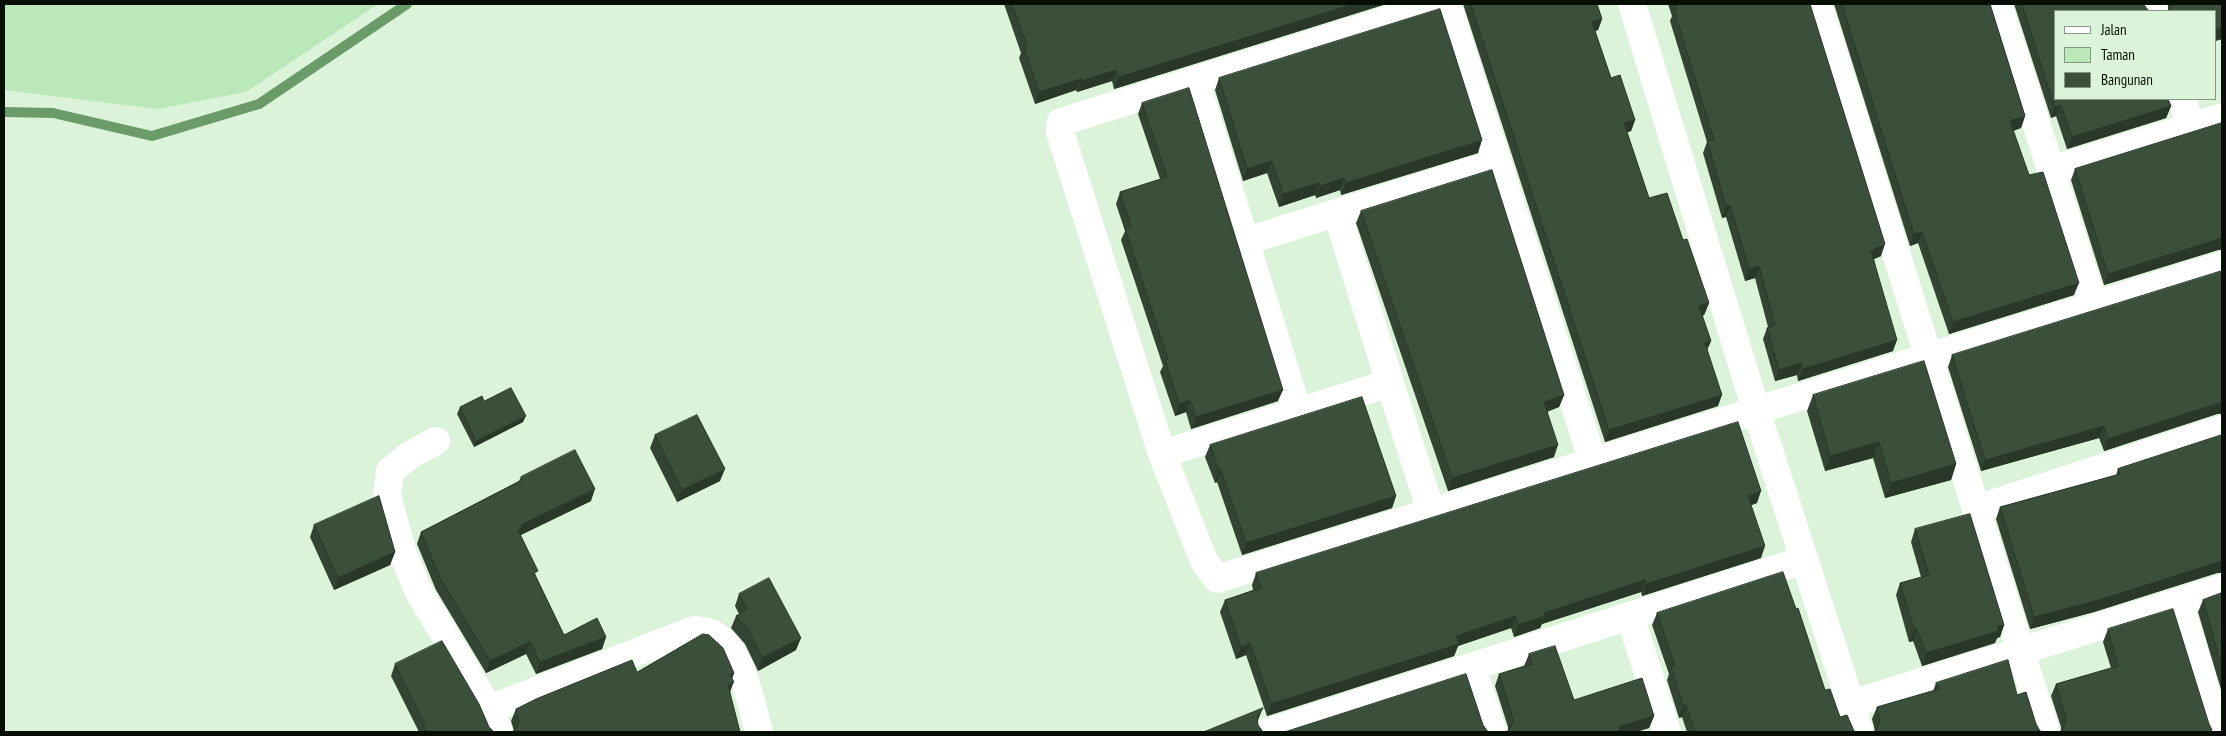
<!DOCTYPE html>
<style>
body{margin:0}
#map{position:relative;width:2226px;height:736px;overflow:hidden;background:#dbf4d9;font-family:"PT Sans Narrow",sans-serif}
canvas{display:block}
.frame{position:absolute;inset:0;border:5px solid #070e06;pointer-events:none}
.legend{position:absolute;left:2054px;top:10px;width:162px;height:90px;box-sizing:border-box;background:#dbf4d9;border:1px solid #869885;margin:0;padding:6px 9px;list-style:none;font-size:15px;color:#070e06}
.legend li{display:flex;align-items:center;gap:10px;height:25px}
.legend b{width:25px;border:1px solid #869885}
</style>
<div id="map">
<canvas width="2226" height="736"></canvas>
<div class="frame"></div>
<ul class="legend">
<li><b style="height:6px;background:#fff"></b>Jalan</li>
<li><b style="height:14px;background:#bae8b8"></b>Taman</li>
<li><b style="height:14px;background:#3b503a"></b>Bangunan</li>
</ul>
</div>
<script>
const g = document.querySelector('canvas').getContext('2d');
g.lineJoin = 'round';
function paint(path, color) { g.fillStyle = color; g.fill(path, 'evenodd'); }
function trace(path, color, width, dash) { g.strokeStyle = color; g.lineWidth = width; g.lineCap = dash ? 'butt' : 'round'; g.setLineDash(dash || []); g.stroke(path); }
paint(new Path2D(`
 M 4,4 L 378,4 L 246,92 L 158,109 L 4,90 Z`), '#bae8b8');
trace(new Path2D(`
 M 4,112 L 53,113 L 152,136 L 259,104 L 407,4`), '#6c9b6a', 10);
trace(new Path2D(`
 M 1438,4 L 1061,122 L 1060,132 L 1162,454 L 1204,561 L 1217,579 L 2222,265
 M 1447,4 L 1593,462
 M 1632,4 L 1756,410 L 1860,732
 M 1818,4 L 2046,732
 M 1998,4 L 2051,170
 M 2152,4 L 2154,11
 M 1195,80 L 1298,412
 M 2182,99 L 2191,126
 M 1337,213 L 1390,383
 M 1246,241 L 1497,163
 M 2094,305 L 2051,170 L 2222,117
 M 436,441 L 410,455 L 390,471 L 387,496 L 403,554 L 419,592 L 489,709 L 499,732
 M 1162,454 L 1390,383 L 1431,512
 M 1976,509 L 2222,429
 M 2179,602 L 2219,732
 M 1630,616 L 1667,732
 M 1472,667 L 1493,732
 M 1851,704 L 2222,588
 M 489,709 L 694,630 C 700,631 708,631 713,634 C 742,648 751,704 759,732
 M 1268,732 L 1804,560`), '#fff', 28);
paint(new Path2D(`
 M 1004,4 L 1386,4 L 1114,89 L 1112,81 L 1077,92 L 1076,90 L 1035,104 L 1019,58 L 1021,53 Z
 M 1463,4 L 1597,4 L 1602,19 L 1598,30 L 1595,31 L 1611,78 L 1635,120 L 1631,131 L 1627,132 L 1649,198 L 1683,240 L 1709,303 L 1704,315 L 1702,316 L 1711,341 L 1707,350 L 1718,406 L 1605,442 Z
 M 1668,4 L 1810,4 L 1881,256 L 1874,259 L 1893,351 L 1798,381 L 1797,375 L 1775,381 L 1763,339 L 1767,328 L 1768,327 L 1755,278 L 1745,281 L 1726,217 L 1722,218 L 1703,153 L 1707,142 L 1670,21 L 1672,16 Z
 M 1834,4 L 1990,4 L 2025,116 L 2021,128 L 2013,131 L 2029,175 L 2074,295 L 1949,334 L 1918,243 L 1910,246 Z
 M 2014,4 L 2143,4 L 2055,11 L 2171,106 L 2166,118 L 2067,149 L 2056,116 L 2051,118 Z
 M 2168,4 L 2222,4 L 2222,39 L 2215,41 L 2215,11 L 2168,11 Z
 M 1219,78 L 1478,153 L 1341,195 L 1340,190 L 1316,198 L 1315,195 L 1279,207 L 1267,173 L 1243,181 L 1215,90 Z
 M 1142,103 L 1278,401 L 1191,429 L 1186,412 L 1175,416 L 1160,372 L 1163,366 L 1121,240 L 1125,231 L 1116,204 L 1120,192 L 1160,179 L 1138,114 Z
 M 2222,123 L 2222,250 L 2218,250 L 2104,285 L 2071,180 L 2075,169 Z
 M 1361,211 L 1564,395 L 1559,407 L 1547,412 L 1554,457 L 1448,491 L 1356,223 Z
 M 1952,355 L 2217,414 L 2104,451 L 2099,438 L 1981,471 L 1948,367 Z
 M 1813,395 L 1956,464 L 1951,480 L 1885,498 L 1873,458 L 1825,471 L 1807,411 Z
 M 484,401 L 523,422 L 474,447 L 457,414 L 460,407 Z
 M 655,435 L 720,481 L 677,502 L 650,448 Z
 M 2222,435 L 2222,573 L 2217,573 L 2094,612 L 2030,629 L 1996,519 L 2000,507 L 2116,475 L 2118,469 Z
 M 1210,445 L 1396,496 L 1392,508 L 1242,555 L 1217,482 L 1215,483 L 1205,457 Z
 M 521,477 L 591,501 L 520,535 L 536,576 L 564,635 L 606,637 L 602,649 L 536,674 L 526,654 L 486,673 L 436,590 L 417,544 L 421,532 L 519,481 Z
 M 1757,503 L 1751,505 L 1761,558 L 1642,596 L 1641,592 L 1610,602 L 1542,624 L 1540,628 L 1514,637 L 1511,628 L 1458,646 L 1454,656 L 1267,716 L 1246,655 L 1236,659 L 1220,612 L 1225,600 L 1253,590 L 1252,585 L 1256,573 Z
 M 314,525 L 395,552 L 390,565 L 334,590 L 310,537 Z
 M 1915,529 L 2004,625 L 2000,637 L 1997,638 L 1995,643 L 1922,666 L 1913,641 L 1909,642 L 1896,595 L 1900,583 L 1921,577 L 1911,542 Z
 M 2222,593 L 2222,693 L 2198,612 L 2203,600 Z
 M 739,594 L 796,650 L 758,671 L 745,644 L 731,628 L 736,616 L 739,614 L 735,606 Z
 M 1796,609 L 1825,690 L 1840,717 L 1854,731 L 1856,732 L 1687,732 L 1682,717 L 1679,718 L 1667,680 L 1669,674 L 1652,625 L 1657,613 Z
 M 2108,629 L 2209,724 L 2061,731 L 2061,727 L 2051,696 L 2056,684 L 2111,668 L 2103,642 Z
 M 1529,654 L 1574,700 L 1654,716 L 1649,728 L 1636,732 L 1506,732 L 1508,731 L 1508,727 L 1495,686 L 1499,674 L 1524,666 Z
 M 395,664 L 489,727 L 494,732 L 419,732 L 391,676 Z
 M 637,672 L 734,673 L 732,679 L 730,693 L 514,731 L 511,721 L 516,709 Z
 M 1936,683 L 2017,695 L 2040,731 L 1875,731 L 1872,719 L 1877,707 L 1933,691 Z`), '#334532');
paint(new Path2D(`
 M 1354,4 L 1386,4 L 1114,89 L 1119,77 Z
 M 1602,19 L 1598,30 L 1588,34 L 1592,22 Z
 M 2222,28 L 2222,39 L 2215,41 L 2215,30 Z
 M 1116,70 L 1112,81 L 1077,92 L 1081,81 Z
 M 1081,79 L 1076,90 L 1035,104 L 1039,92 Z
 M 2061,105 L 2056,116 L 2051,118 L 2055,107 Z
 M 2171,106 L 2166,118 L 2067,149 L 2072,137 Z
 M 2025,116 L 2021,128 L 2006,133 L 2010,121 Z
 M 1635,120 L 1631,131 L 1620,135 L 1624,123 Z
 M 1482,140 L 1478,153 L 1341,195 L 1346,183 Z
 M 1272,161 L 1267,173 L 1243,181 L 1247,169 Z
 M 1344,178 L 1340,190 L 1316,198 L 1320,186 Z
 M 1319,183 L 1315,195 L 1279,207 L 1283,194 Z
 M 1730,205 L 1726,217 L 1722,218 L 1726,206 Z
 M 1922,232 L 1918,243 L 1910,246 L 1914,234 Z
 M 2222,238 L 2222,250 L 2218,250 L 2104,285 L 2108,274 Z
 M 1885,244 L 1881,256 L 1867,262 L 1871,251 Z
 M 1759,266 L 1755,278 L 1745,281 L 1749,269 Z
 M 2079,283 L 2074,295 L 1949,334 L 1953,322 Z
 M 1709,303 L 1704,315 L 1695,318 L 1699,306 Z
 M 1897,340 L 1893,351 L 1798,381 L 1803,369 Z
 M 1711,341 L 1706,352 L 1705,343 Z
 M 1801,363 L 1797,375 L 1775,381 L 1779,370 Z
 M 1283,390 L 1278,401 L 1191,429 L 1196,417 Z
 M 1564,395 L 1559,407 L 1539,414 L 1544,402 Z
 M 1722,395 L 1718,406 L 1605,442 L 1609,430 Z
 M 1190,400 L 1186,412 L 1175,416 L 1179,404 Z
 M 2222,402 L 2222,414 L 2217,414 L 2104,451 L 2108,439 Z
 M 526,416 L 523,422 L 474,447 L 476,441 Z
 M 2104,426 L 2099,438 L 1981,471 L 1985,460 Z
 M 1879,442 L 1873,458 L 1825,471 L 1830,456 Z
 M 1558,445 L 1554,457 L 1448,491 L 1452,478 Z
 M 1956,464 L 1951,480 L 1885,498 L 1891,483 Z
 M 725,469 L 720,481 L 677,502 L 682,490 Z
 M 1221,470 L 1217,482 L 1215,483 L 1219,471 Z
 M 595,489 L 591,501 L 519,536 L 518,530 L 521,525 Z
 M 1761,491 L 1757,503 L 1744,508 L 1748,496 Z
 M 1396,496 L 1392,508 L 1242,555 L 1246,543 Z
 M 1765,546 L 1761,558 L 1642,596 L 1646,584 Z
 M 395,552 L 390,565 L 334,590 L 338,578 Z
 M 2222,561 L 2222,573 L 2217,573 L 2094,612 L 2030,629 L 2034,617 Z
 M 1645,580 L 1641,592 L 1542,624 L 1540,628 L 1514,637 L 1518,625 L 1544,613 Z
 M 1516,616 L 1511,628 L 1458,646 L 1454,656 L 1267,716 L 1271,704 L 1456,636 Z
 M 2004,625 L 2000,637 L 1997,638 L 1995,643 L 1922,666 L 1926,653 Z
 M 1914,629 L 1917,629 L 1913,641 L 1909,642 Z
 M 606,637 L 602,649 L 536,674 L 540,662 Z
 M 801,638 L 796,650 L 758,671 L 762,658 Z
 M 530,642 L 526,654 L 486,673 L 490,661 Z
 M 1250,643 L 1246,655 L 1236,659 L 1241,647 Z
 M 734,673 L 730,684 L 734,682 L 729,694 L 723,698 L 730,675 Z
 M 1686,705 L 1682,717 L 1679,718 L 1683,706 Z
 M 1263,708 L 1258,720 L 1253,728 L 1257,716 Z
 M 1654,716 L 1649,728 L 1636,732 L 1617,732 L 1619,727 Z`), '#293829');
const building = new Path2D(`
 M 1012,4 L 1354,4 L 1119,77 L 1116,70 L 1081,81 L 1081,79 L 1039,92 L 1024,47 L 1027,46 Z
 M 1471,4 L 1597,4 L 1602,19 L 1592,22 L 1611,78 L 1620,75 L 1635,120 L 1624,123 L 1649,198 L 1667,193 L 1683,240 L 1687,239 L 1709,303 L 1699,306 L 1711,341 L 1705,343 L 1722,395 L 1609,430 Z
 M 1676,4 L 1810,4 L 1885,244 L 1871,251 L 1897,340 L 1803,369 L 1801,363 L 1779,370 L 1767,328 L 1775,325 L 1759,266 L 1749,269 L 1730,205 L 1726,206 L 1707,141 L 1714,140 L 1674,10 L 1677,9 Z
 M 1842,4 L 1990,4 L 2025,116 L 2010,121 L 2029,175 L 2043,172 L 2079,283 L 1953,322 L 1922,232 L 1914,234 Z
 M 2022,4 L 2143,4 L 2149,11 L 2055,11 L 2055,99 L 2168,99 L 2171,106 L 2072,137 L 2061,105 L 2055,107 Z
 M 2173,4 L 2222,4 L 2222,28 L 2215,30 L 2215,11 L 2168,11 L 2169,10 Z
 M 1440,9 L 1482,140 L 1346,183 L 1344,178 L 1320,186 L 1319,183 L 1283,194 L 1272,161 L 1247,169 L 1219,78 Z
 M 1189,88 L 1283,390 L 1196,417 L 1190,400 L 1179,404 L 1165,360 L 1168,359 L 1125,228 L 1131,226 L 1120,192 L 1167,177 L 1142,103 Z
 M 2222,123 L 2222,238 L 2108,274 L 2075,169 Z
 M 1492,170 L 1564,395 L 1544,402 L 1558,445 L 1452,478 L 1361,211 Z
 M 2222,271 L 2222,402 L 2108,439 L 2104,426 L 1985,460 L 1952,355 Z
 M 1924,361 L 1956,464 L 1891,483 L 1879,442 L 1830,456 L 1813,395 Z
 M 511,388 L 526,416 L 476,441 L 460,407 L 482,396 L 484,401 Z
 M 1362,397 L 1396,496 L 1246,543 L 1221,470 L 1219,471 L 1210,445 Z
 M 697,415 L 725,469 L 682,490 L 655,435 Z
 M 1738,422 L 1761,491 L 1748,496 L 1765,546 L 1646,584 L 1645,580 L 1614,590 L 1544,613 L 1545,616 L 1518,625 L 1516,616 L 1456,636 L 1459,644 L 1271,704 L 1250,643 L 1241,647 L 1225,600 L 1261,588 L 1256,573 Z
 M 2222,435 L 2222,561 L 2099,600 L 2034,617 L 2000,507 L 2120,474 L 2118,469 Z
 M 575,450 L 595,489 L 521,525 L 522,528 L 518,530 L 538,571 L 534,573 L 564,635 L 597,618 L 606,637 L 540,662 L 530,642 L 490,661 L 440,578 L 421,532 L 522,480 L 521,477 Z
 M 379,496 L 395,552 L 338,578 L 314,525 Z
 M 1970,514 L 2004,625 L 1998,626 L 1999,631 L 1926,653 L 1917,629 L 1914,629 L 1900,583 L 1929,575 L 1915,529 Z
 M 1783,572 L 1796,609 L 1798,608 L 1825,690 L 1830,689 L 1840,717 L 1847,715 L 1854,731 L 1856,732 L 1695,732 L 1686,705 L 1683,706 L 1671,667 L 1675,666 L 1657,613 Z
 M 769,578 L 801,638 L 762,658 L 749,631 L 736,616 L 747,609 L 739,594 Z
 M 2222,593 L 2222,667 L 2203,600 Z
 M 2173,609 L 2209,724 L 2212,730 L 2211,731 L 2211,732 L 2059,732 L 2062,730 L 2066,723 L 2065,715 L 2056,684 L 2118,666 L 2108,629 Z
 M 703,634 L 709,635 L 723,648 L 734,673 L 730,675 L 734,682 L 728,685 L 740,732 L 512,732 L 516,729 L 519,721 L 516,709 L 536,699 L 632,660 L 637,672 Z
 M 442,641 L 479,704 L 489,727 L 494,732 L 426,732 L 423,725 L 425,724 L 395,664 Z
 M 1555,646 L 1574,700 L 1642,678 L 1654,716 L 1619,727 L 1620,732 L 1506,732 L 1509,730 L 1513,723 L 1512,715 L 1499,674 L 1532,664 L 1529,654 Z
 M 2008,660 L 2017,695 L 2026,692 L 2036,724 L 2040,731 L 2042,732 L 1873,732 L 1876,730 L 1880,722 L 1877,707 L 1939,689 L 1936,683 Z
 M 1466,674 L 1483,725 L 1488,732 L 1285,732 Z
 M 1263,708 L 1257,716 L 1258,725 L 1263,732 L 1204,732 Z`);
paint(building, '#3b503a');
trace(building, '#293829', 1);
</script>
